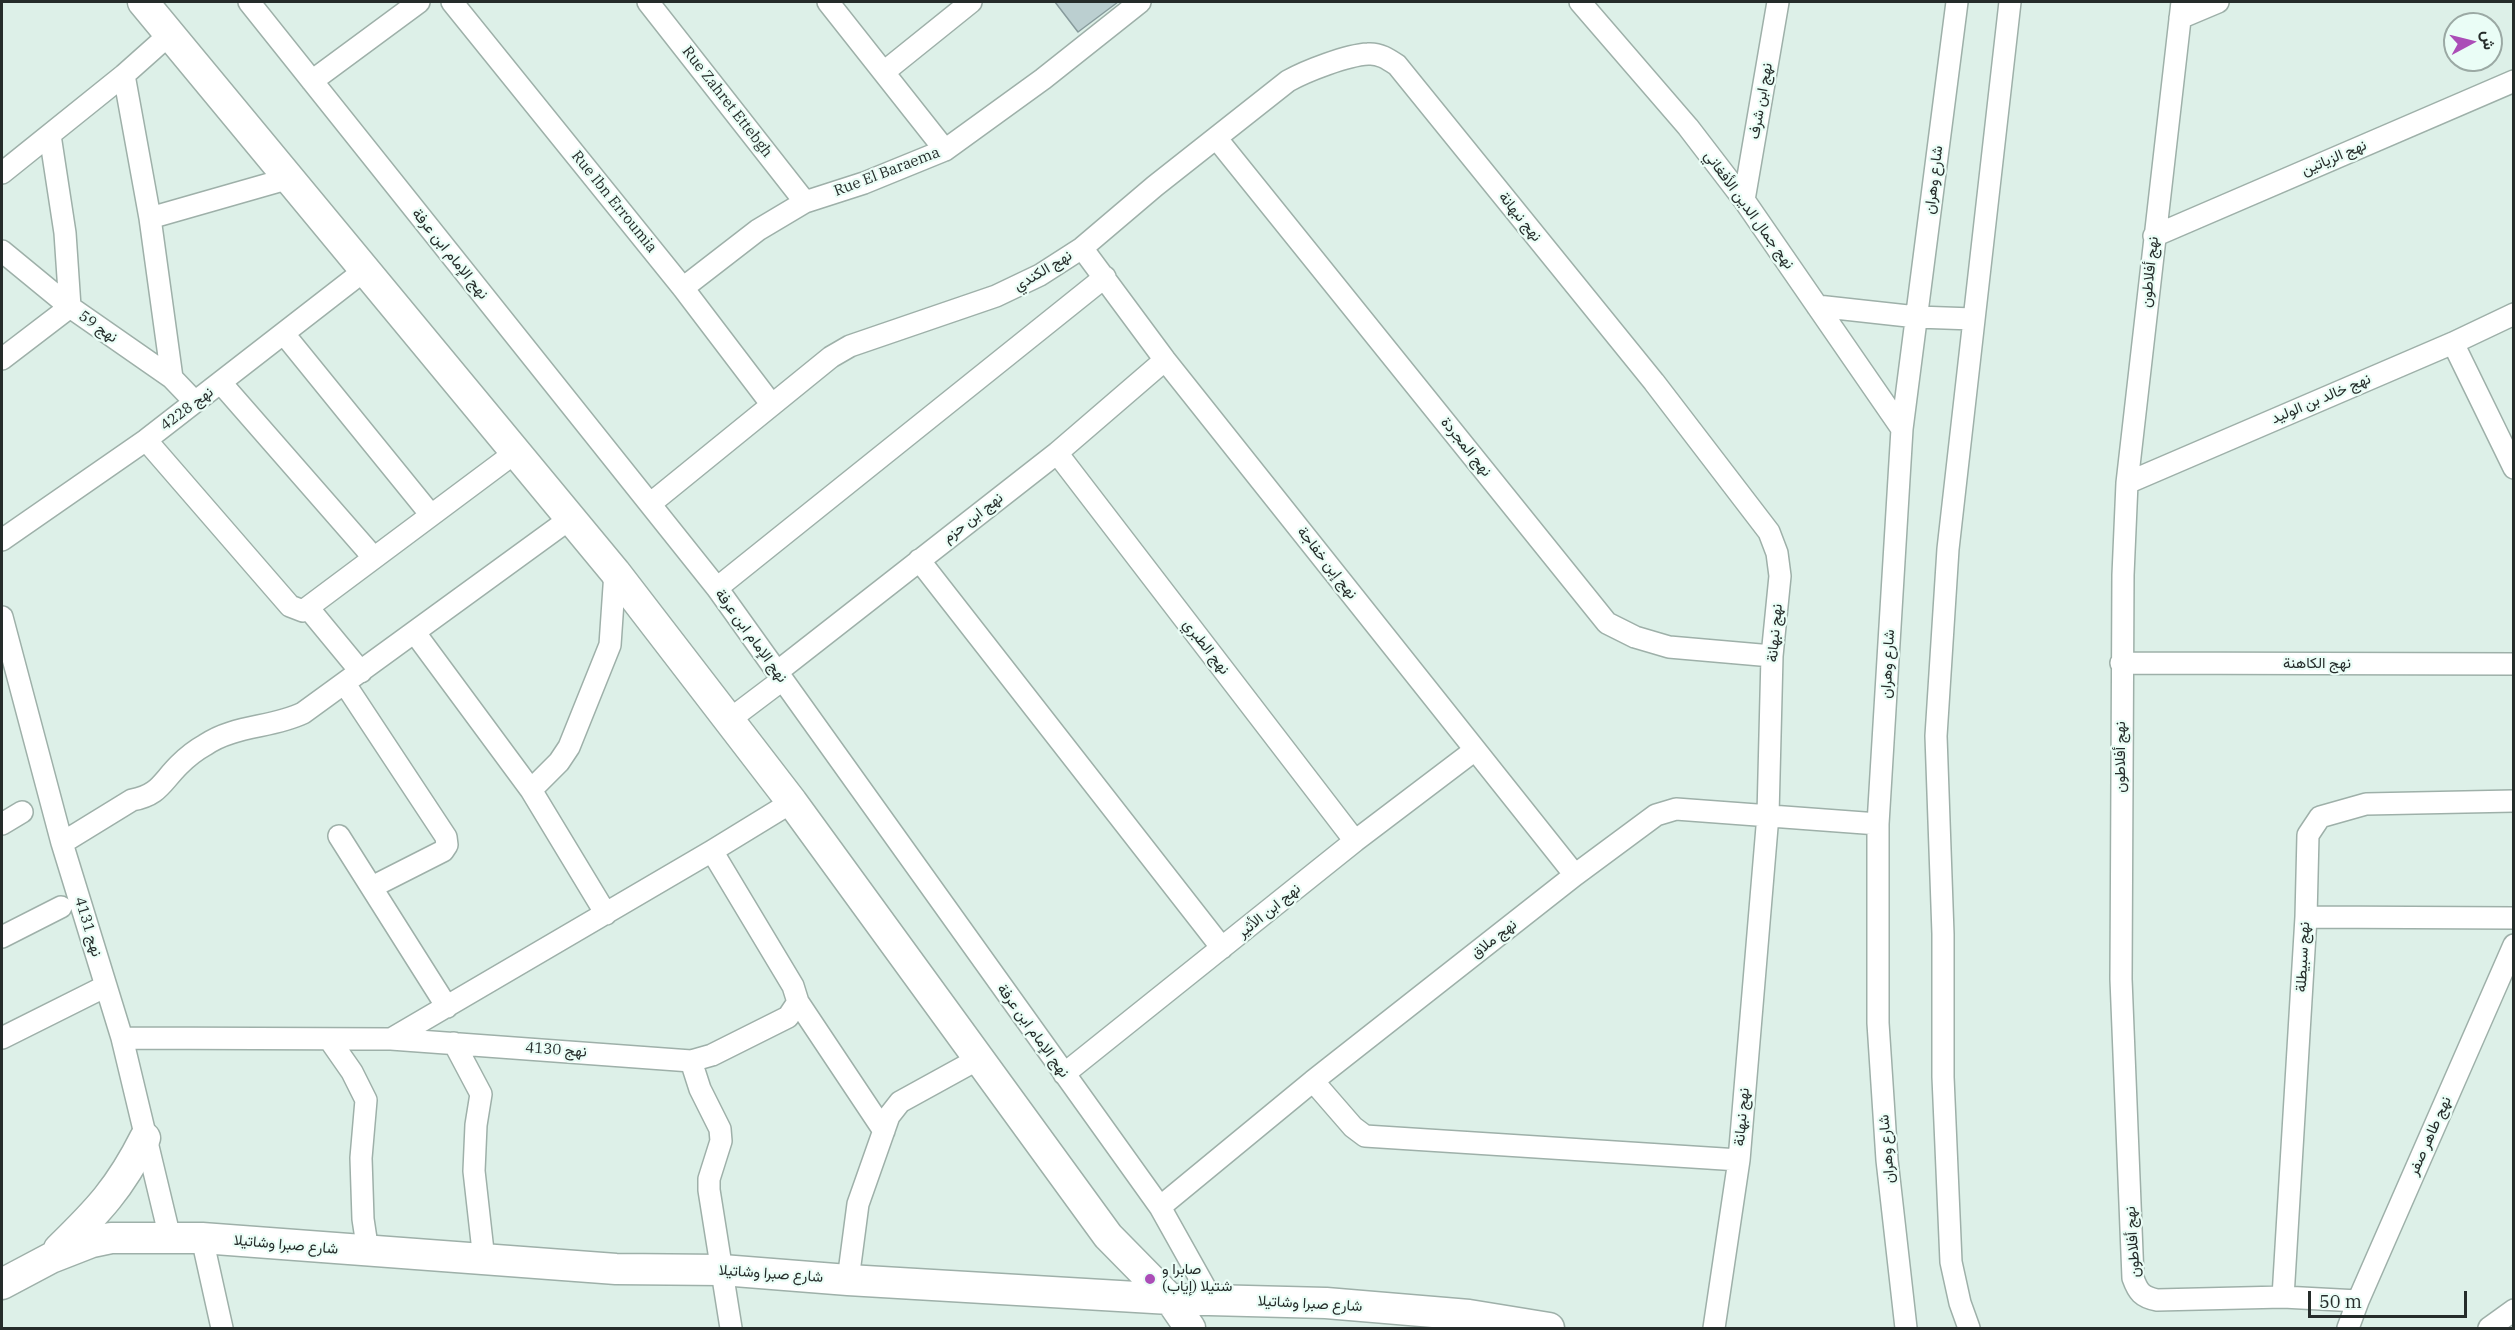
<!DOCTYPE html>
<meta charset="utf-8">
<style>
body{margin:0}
#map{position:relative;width:2515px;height:1330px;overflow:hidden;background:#ddf0e8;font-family:"IBM Plex Serif",Vazirmatn,serif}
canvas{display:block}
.frame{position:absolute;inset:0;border:3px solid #252c2a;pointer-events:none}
.north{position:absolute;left:2443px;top:12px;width:60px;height:60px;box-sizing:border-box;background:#eafdf6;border:2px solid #9ba9a4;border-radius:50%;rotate:83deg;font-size:16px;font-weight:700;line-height:24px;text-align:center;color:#252c2a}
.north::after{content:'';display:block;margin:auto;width:21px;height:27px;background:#ab4db7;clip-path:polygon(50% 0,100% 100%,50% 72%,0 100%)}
.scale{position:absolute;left:2308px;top:1291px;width:159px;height:27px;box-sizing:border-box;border:3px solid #252c2a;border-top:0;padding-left:8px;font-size:18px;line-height:21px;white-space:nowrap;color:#252c2a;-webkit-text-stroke:4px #eafdf6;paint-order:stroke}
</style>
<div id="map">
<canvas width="2515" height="1330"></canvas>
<div class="frame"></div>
<div class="north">ش</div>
<div class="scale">50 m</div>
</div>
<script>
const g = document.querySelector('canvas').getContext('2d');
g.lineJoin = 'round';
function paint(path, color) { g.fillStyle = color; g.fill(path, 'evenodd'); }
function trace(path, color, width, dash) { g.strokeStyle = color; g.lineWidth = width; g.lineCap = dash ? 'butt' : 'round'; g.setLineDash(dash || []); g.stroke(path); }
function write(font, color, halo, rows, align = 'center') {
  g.font = font + ' "IBM Plex Serif",Vazirmatn,serif'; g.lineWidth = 4.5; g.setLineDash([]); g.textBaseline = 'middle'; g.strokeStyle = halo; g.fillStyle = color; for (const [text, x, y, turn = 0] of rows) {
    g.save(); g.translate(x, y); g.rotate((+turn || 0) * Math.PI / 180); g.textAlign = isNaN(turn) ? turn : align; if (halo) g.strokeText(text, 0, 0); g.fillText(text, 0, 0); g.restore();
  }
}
const building = new Path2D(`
 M 1055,2 L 1118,2 L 1078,32 Z`);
paint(building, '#bbcfd0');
trace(building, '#879b9c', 1.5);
const street = new Path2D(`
 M 249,2 L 717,588 L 1160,1207 L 1212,1300
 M 452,2 L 683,288 L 772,405
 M 648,2 L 805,202
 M 828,2 L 945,150
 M 1580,2 L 1688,127 L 1744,200 L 1902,429
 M 2182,2 L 2127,483 L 2123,575 L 2121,979 L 2133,1278 C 2138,1292 2142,1297 2157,1300 L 2283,1297 L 2358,1301
 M 2180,18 L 2218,2
 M 884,72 L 971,2
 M 124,75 L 150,218 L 172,378
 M 312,81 L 419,2
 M 1217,139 L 1607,623 L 1635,637 L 1669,647 L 1772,656
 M 2,173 L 124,75 L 170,34
 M 1744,200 L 1778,2
 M 150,218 L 290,178
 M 2154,236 L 2514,81
 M 1082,248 L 1165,360 L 1575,875
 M 2,251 L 70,307 L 172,378 L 195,402
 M 683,288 L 758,230 L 805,202 L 864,183 L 945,150 L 1043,79 L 1140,2
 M 1817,306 L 1917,317 L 1973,319
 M 284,334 L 431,515
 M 2453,343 L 2514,468
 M 2,359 L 70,307 L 65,233 L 50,135
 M 221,383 L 374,558
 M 146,440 L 290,606 L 303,611 L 516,452
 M 1057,453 L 1355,841
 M 2127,483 L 2453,343 L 2514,314
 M 650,504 L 831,357 L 850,346 L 996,296 L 1040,275 L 1082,248 L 1155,186 L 1288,81 C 1306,71 1347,55 1368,54 C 1379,53 1388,59 1397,65 L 1654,382 L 1769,532 L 1777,553 L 1780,576 L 1772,656 L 1768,815 L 1739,1160 L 1714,1328
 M 2,540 L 146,440 L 365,270
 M 919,560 L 1222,948
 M 717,588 L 1105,277
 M 309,609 L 361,672
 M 2,617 L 62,843 L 122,1038 L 170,1238
 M 415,633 L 531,790
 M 2121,663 L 2514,664
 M 777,672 L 1057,453 L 1165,360
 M 345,684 L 446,837 L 447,845 L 443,851 L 372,887
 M 729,720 L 782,680
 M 2,824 L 22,812
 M 339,836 L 447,1007
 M 62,843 L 132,800 C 159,795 161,783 179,765 C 186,758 196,750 205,745 C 234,725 272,728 303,713 L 571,518
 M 606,914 L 531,790 L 559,762 L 569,747 L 610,645 L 615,572
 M 2306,917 L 2514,918
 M 2,937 L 61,907
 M 798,1002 L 884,1131
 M 2,1038 L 106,986
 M 122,1038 L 391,1039 L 691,1061 L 712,1055 L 788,1017 L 798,1002 L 793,986 L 712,851
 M 329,1039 L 352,1072 L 366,1100 L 361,1158 L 363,1219 L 368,1252
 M 391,1039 L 712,851 L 792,802
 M 454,1043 L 481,1094 L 476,1125 L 474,1171 L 484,1260
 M 691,1061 L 700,1089 L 720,1129 L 721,1141 L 709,1179 L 709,1190 L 731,1328
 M 1064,1074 L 1355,841 L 1475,750
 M 1313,1081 L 1353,1127 L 1365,1136 L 1739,1160
 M 1160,1207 L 1313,1081 L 1575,875 L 1656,815 L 1676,809 L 1878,824
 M 202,1238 L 222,1328
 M 848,1280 L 858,1204 L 889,1116 L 900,1102 L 980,1058
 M 2283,1297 L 2306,917 L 2308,835 L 2320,817 L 2366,804 L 2514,801
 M 1906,1328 L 1887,1160 L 1878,1023 L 1878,824 L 1902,429 L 1957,2
 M 1969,1328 L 1960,1303 L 1951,1262 L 1943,1077 L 1943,934 L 1936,736 L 1948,549 L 2010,2
 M 2348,1328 L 2358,1301 L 2514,945
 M 2489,1328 L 2514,1310`);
const secondary = new Path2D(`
 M 143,2 L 615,572 L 792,802 L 1108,1236 L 1170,1299 L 1190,1328
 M 59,1249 C 98,1211 120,1188 145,1138
 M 2,1284 L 51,1258 L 92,1242 L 111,1238 L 202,1238 L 616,1269 L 722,1270 L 848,1280 L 1170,1299 L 1326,1303 L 1469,1315 L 1549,1328`);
trace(street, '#9eb0a9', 24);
trace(secondary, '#9eb0a9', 33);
trace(street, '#fff', 21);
trace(secondary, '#fff', 30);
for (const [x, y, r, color] of [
 [1150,1279,6,"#ab4db7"]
]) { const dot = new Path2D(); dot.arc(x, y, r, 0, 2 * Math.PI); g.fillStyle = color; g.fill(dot); trace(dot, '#eafdf6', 2); }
write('15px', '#252c2a', '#eafdf6', [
 ["نهج ابن شرف",1761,101,-80],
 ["Rue Zahret Ettebgh",727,102,52],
 ["نهج الزياتين",2334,158,-23],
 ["Rue El Baraema",887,172,-21],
 ["شارع وهران",1934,180,-83],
 ["Rue Ibn Erroumia",614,202,51],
 ["نهج جمال الدين الأفغاني",1749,210,54],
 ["نهج نبهانة",1520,217,51],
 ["نهج الإمام ابن عرفة",450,254,51],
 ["نهج الكندي",1043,271,-31],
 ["نهج أفلاطون",2150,272,-84],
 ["نهج 59",98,327,35],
 ["نهج خالد بن الوليد",2321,399,-23],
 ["نهج 4228",187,409,-37],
 ["نهج المجردة",1466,447,51],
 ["نهج ابن حزم",973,518,-38],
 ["نهج إبن خفاجة",1327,563,52],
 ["نهج نبهانة",1775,633,-85],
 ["نهج الإمام ابن عرفة",751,636,54],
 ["نهج الطبري",1206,647,52],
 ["شارع وهران",1888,664,-87],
 ["نهج الكاهنة",2317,664],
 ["نهج أفلاطون",2121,757,-90],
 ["نهج ابن الأثير",1269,911,-39],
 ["نهج 4131",88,927,73],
 ["نهج ملاق",1494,939,-38],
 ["نهج سبيطلة",2303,957,-87],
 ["نهج الإمام ابن عرفة",1033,1031,54],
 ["نهج 4130",556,1050,4],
 ["نهج نبهانة",1742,1117,-85],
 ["نهج طاهر صفر",2430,1136,-66],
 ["شارع وهران",1887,1149,-95],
 ["نهج أفلاطون",2133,1242,-94],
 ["شارع صبرا وشاتيلا",286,1245,5],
 ["شارع صبرا وشاتيلا",771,1274,4],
 ["شارع صبرا وشاتيلا",1310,1304,3]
]);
write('15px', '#252c2a', '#eafdf6', [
 ["صابرا و",1162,1270],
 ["شتيلا (إياب)",1162,1287]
], 'left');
</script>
